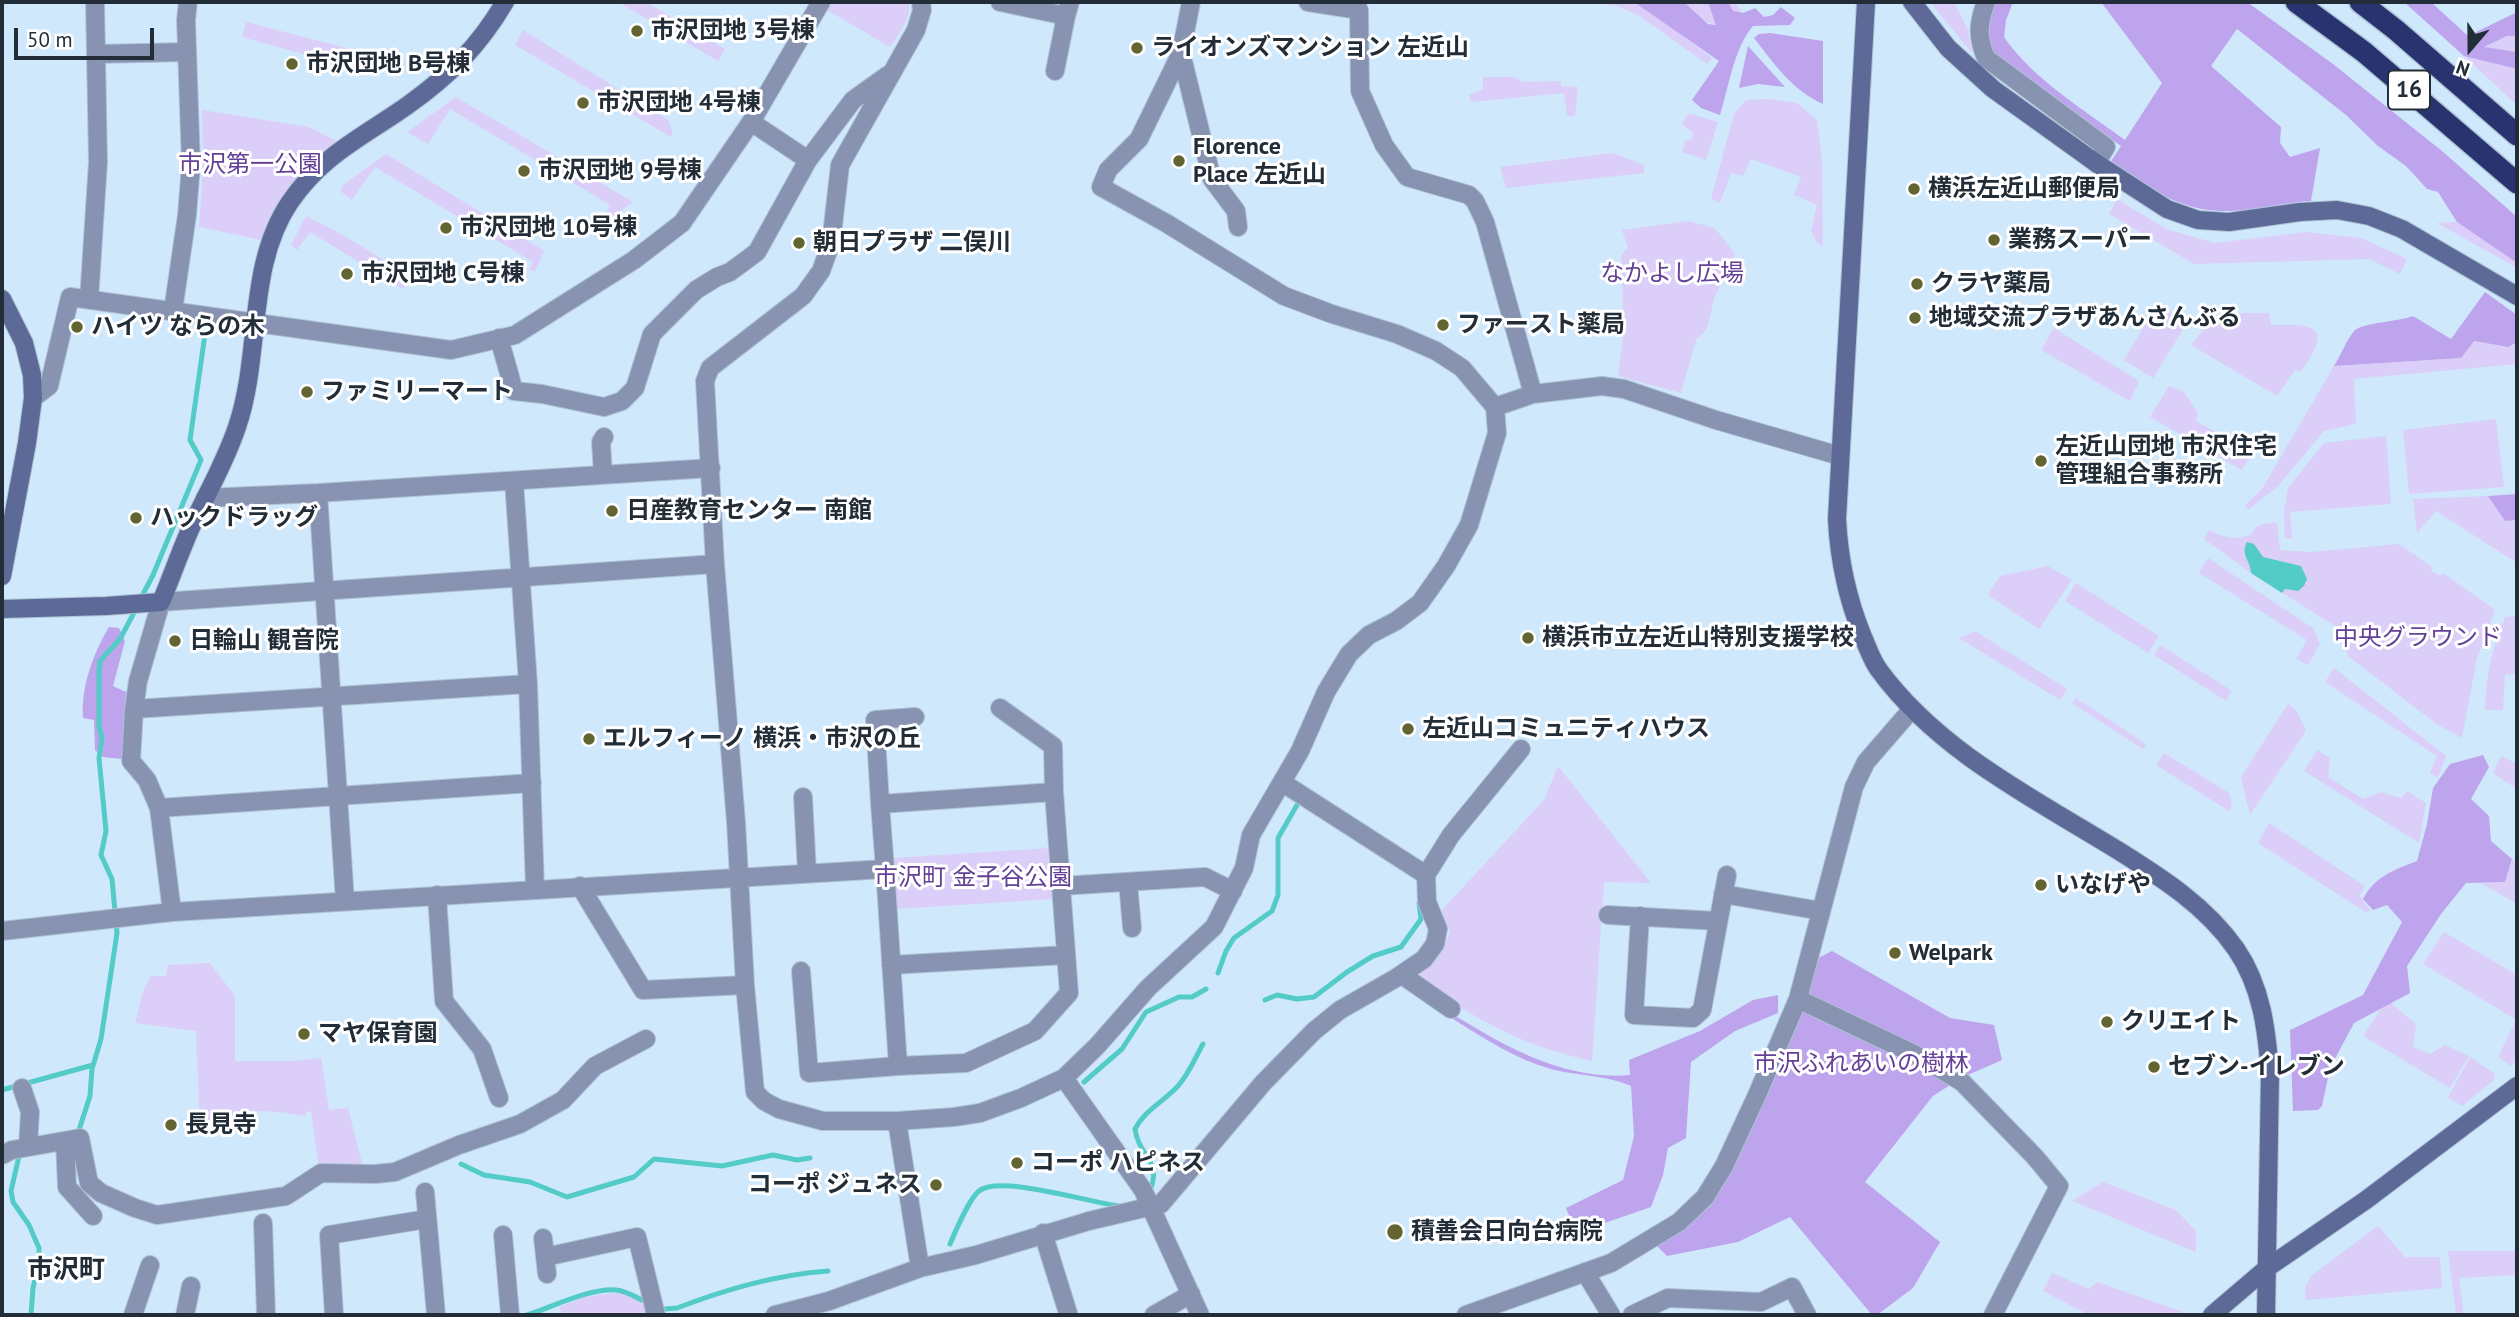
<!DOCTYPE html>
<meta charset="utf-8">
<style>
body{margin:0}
#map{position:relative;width:2519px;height:1317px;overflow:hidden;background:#d0e8fc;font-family:"PT Sans",sans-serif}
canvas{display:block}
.frame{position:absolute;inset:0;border:4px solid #222d37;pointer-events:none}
.north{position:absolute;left:2435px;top:14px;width:70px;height:70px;-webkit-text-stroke:5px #fff;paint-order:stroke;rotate:200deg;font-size:19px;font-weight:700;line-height:28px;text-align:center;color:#222d37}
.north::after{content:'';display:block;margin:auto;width:24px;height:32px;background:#222d37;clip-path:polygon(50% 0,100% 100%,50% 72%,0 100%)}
.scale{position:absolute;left:14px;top:28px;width:140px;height:32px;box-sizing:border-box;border:4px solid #222d37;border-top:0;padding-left:9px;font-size:21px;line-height:24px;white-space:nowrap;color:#222d37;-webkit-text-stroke:5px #fff;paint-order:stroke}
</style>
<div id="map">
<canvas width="2519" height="1317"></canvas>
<div class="frame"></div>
<div class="north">N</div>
<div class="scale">50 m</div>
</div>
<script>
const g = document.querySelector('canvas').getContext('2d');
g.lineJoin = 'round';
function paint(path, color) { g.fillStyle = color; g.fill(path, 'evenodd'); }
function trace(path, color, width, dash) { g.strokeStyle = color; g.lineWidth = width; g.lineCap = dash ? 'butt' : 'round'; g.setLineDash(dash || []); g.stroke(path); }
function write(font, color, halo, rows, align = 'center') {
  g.font = font + ' "PT Sans","Noto Sans JP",sans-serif'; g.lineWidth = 6; g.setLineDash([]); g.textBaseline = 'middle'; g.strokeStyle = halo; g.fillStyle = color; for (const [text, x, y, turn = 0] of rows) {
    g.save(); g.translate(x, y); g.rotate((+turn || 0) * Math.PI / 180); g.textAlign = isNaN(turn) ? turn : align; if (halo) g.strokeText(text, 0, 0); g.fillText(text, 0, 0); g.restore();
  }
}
paint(new Path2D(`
 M 618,2 L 646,2 L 725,49 L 718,61 Z
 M 832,2 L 909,2 C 911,19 899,34 890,47 L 827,10 Z
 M 1589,2 L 1634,2 L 1643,6 L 1712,58 L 1707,64 L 1638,15 L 1617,6 Z
 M 1684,2 L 1734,2 L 1743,13 C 1708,30 1712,27 1684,2 Z
 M 1930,2 L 1954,2 L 1968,30 L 1972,53 Z
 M 246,22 L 374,55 L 356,69 L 242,37 Z
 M 523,30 L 668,120 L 673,133 L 671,137 L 515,45 Z
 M 2508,36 L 2517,36 L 2517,52 L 2483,48 Z
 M 2464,56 L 2517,69 L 2517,105 Z
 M 1483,77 L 1514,77 L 1523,82 L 1561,81 L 1561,86 L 1578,87 L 1575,116 L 1567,116 L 1564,93 L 1471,102 L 1469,95 L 1483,89 Z
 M 456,97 L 633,202 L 597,227 L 610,205 L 450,109 L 428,144 L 407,132 Z
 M 1769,99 L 1797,103 L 1817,120 L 1822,160 L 1823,246 L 1817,243 L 1811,231 L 1817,205 L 1794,195 L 1801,177 L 1751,159 L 1743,176 L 1731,173 L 1720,203 L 1711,199 L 1734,114 L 1746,100 Z
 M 202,110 L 309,127 L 338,142 L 266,241 L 199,227 L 203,168 Z
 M 1691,114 L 1718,122 L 1706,160 L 1682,152 L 1685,141 L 1691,140 L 1693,133 L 1682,124 L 1687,115 Z
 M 1613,153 L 1644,165 L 1644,173 L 1506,188 L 1500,167 Z
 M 386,154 L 544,251 L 535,272 L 529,269 L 533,262 L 375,167 L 352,200 L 340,191 L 343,185 Z
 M 2117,199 L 2166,229 L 2215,243 L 2306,232 L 2361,238 L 2407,259 L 2400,274 L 2369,259 L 2194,264 L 2109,214 Z
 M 306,216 L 336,231 L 410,276 L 403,289 L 310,232 L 297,250 L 291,245 Z
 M 1688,221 L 1715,228 L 1735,254 L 1714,299 L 1707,329 L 1696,340 L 1681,393 L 1618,376 L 1624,331 L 1621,255 L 1628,248 L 1622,230 Z
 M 2457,222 L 2517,263 L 2517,268 L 2437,223 Z
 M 2157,304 L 2180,317 L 2183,325 L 2181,333 L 2153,378 L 2124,360 Z
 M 2243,313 L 2269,313 L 2271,325 C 2318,324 2332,327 2301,372 L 2295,370 L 2277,396 L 2191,345 L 2206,327 Z
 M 2054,328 L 2139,381 L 2130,401 L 2041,350 Z
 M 2473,341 L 2507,347 L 2517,342 L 2517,364 L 2354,379 L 2356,424 L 2324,431 L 2278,486 L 2248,510 L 2245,505 L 2262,489 L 2334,366 L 2460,358 Z
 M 2169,386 L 2184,392 L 2198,413 L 2196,421 L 2252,453 L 2242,470 L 2150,417 Z
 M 2496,419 L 2504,487 L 2409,494 L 2403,430 Z
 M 2386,436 L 2391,504 L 2290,512 L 2292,539 L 2285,538 L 2284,511 L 2288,488 L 2324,443 Z
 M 2488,496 L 2505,521 L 2517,520 L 2517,563 L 2436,511 L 2417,533 L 2413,499 Z
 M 2277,523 L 2280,550 L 2311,552 L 2399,544 L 2432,567 L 2431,571 L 2440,576 L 2443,573 L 2495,610 L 2477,658 L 2462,738 L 2438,725 L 2349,657 L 2335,626 L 2251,573 L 2204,539 L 2209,530 C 2223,537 2238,542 2252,533 C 2257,523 2266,523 2277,523 Z
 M 2208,558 L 2314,629 L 2320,644 L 2308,665 L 2296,659 L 2307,640 L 2199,573 Z
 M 2048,566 L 2072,580 L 2039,629 L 1988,595 L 2000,576 Z
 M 2076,583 L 2159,636 L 2148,653 L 2065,601 Z
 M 2517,616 L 2517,673 L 2505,675 L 2503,710 L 2485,710 C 2486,677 2491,649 2505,617 Z
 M 1975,631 L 2067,689 L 2060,700 L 1959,638 Z
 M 2160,645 L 2232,691 L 2226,701 L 2154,655 Z
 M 2334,668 L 2446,756 L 2438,778 L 2430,773 L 2437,756 L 2325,682 Z
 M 2076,698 L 2146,744 L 2143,749 L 2072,703 Z
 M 2288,704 L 2296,710 L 2306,731 L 2250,815 L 2241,777 Z
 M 2317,750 L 2330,758 L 2328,777 L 2363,799 L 2381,792 L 2401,798 L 2407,791 L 2426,803 L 2419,843 L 2304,771 Z
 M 2164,753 L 2229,793 L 2232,806 L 2229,811 L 2156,765 Z
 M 2501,756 L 2517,764 L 2517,789 L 2493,773 Z
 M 1558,766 L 1651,883 L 1604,882 L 1592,1061 C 1520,1045 1480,1021 1419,981 L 1419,974 L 1443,949 L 1450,932 L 1440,912 L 1544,800 Z
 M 2269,823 L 2365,886 L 2360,896 L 2370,910 L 2367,913 L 2258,843 Z
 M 1050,848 L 1053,899 L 897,909 L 893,858 Z
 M 2512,859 L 2517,863 L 2517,904 L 2481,883 L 2505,882 Z
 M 2444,932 L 2517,975 L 2517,1014 L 2515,1019 L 2423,964 Z
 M 210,963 L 235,996 L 235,1061 L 293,1061 L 321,1058 L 329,1110 L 348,1108 L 363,1167 L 319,1168 L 311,1111 L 306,1112 L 306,1116 C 286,1113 263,1109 243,1113 C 228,1115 215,1125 200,1129 L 196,1031 L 135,1023 L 143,991 L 151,976 L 166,976 L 168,965 Z
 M 2387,1000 L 2416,1024 L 2413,1047 L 2430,1054 L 2445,1045 L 2469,1056 L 2450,1088 L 2363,1036 Z
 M 2517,1018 L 2517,1059 L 2511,1066 L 2498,1057 Z
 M 2470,1057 L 2495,1074 L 2494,1080 L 2462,1106 L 2448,1097 Z
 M 2103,1182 L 2176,1210 L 2196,1231 L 2196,1252 L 2072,1201 Z
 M 2378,1226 L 2405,1257 L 2440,1257 L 2442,1288 L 2306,1300 L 2305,1287 L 2311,1276 Z
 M 2448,1251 L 2517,1251 L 2517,1275 L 2459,1278 L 2464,1315 L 2456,1315 Z
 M 2052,1273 L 2089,1289 L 2097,1282 L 2183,1312 L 2178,1315 L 2089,1315 L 2043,1291 Z
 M 614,1293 L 625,1293 L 643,1302 L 648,1315 L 563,1315 L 559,1307 L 585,1297 Z`), '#dbcef8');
paint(new Path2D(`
 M 1634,2 L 1684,2 L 1708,24 L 1716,25 L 1708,2 L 1728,2 L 1733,11 L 1743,13 L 1755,8 L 1764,17 L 1773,15 L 1781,7 L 1795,18 L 1790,25 L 1753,26 C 1734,48 1729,86 1720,115 L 1701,108 L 1692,100 L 1719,61 Z
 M 1995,2 L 2013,2 L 2006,20 L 2004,37 C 2034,80 2083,109 2125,140 L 2162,83 L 2101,2 L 2247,2 L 2333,64 L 2442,151 L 2517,217 L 2517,263 L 2457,222 L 2438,192 L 2427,189 L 2406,166 L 2378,146 L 2346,115 L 2237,29 L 2211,66 L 2281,127 L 2280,143 L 2290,157 L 2320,148 L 2311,201 C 2284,202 2257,211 2229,211 C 2183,213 2147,187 2110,163 L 2121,146 L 1997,58 C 1984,39 1990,22 1995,2 Z
 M 2404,2 L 2431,2 L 2468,36 L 2517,12 L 2517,36 L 2507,36 L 2484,47 L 2517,52 L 2517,69 L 2464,56 Z
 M 1770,33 L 1823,41 L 1823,104 C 1792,90 1775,65 1754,38 L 1759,34 Z
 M 1748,46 L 1785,87 L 1758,84 L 1739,88 Z
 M 2485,292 L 2517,315 L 2517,342 L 2508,347 L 2474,341 L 2461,358 L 2334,366 C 2341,355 2346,341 2354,331 C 2363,322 2399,322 2413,316 L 2451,339 Z
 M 2517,494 L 2517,520 L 2505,521 L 2488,496 Z
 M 109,627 L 119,628 L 125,641 L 113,686 L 126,692 L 122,759 L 103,757 L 95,750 L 94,720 L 83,718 C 81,686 93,654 109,627 Z
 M 2483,755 L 2489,767 L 2471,799 L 2489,816 L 2491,841 L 2512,859 L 2505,882 L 2466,883 L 2441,914 L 2407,966 L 2410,993 L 2354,1023 L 2330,1068 L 2322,1106 L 2318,1110 L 2293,1111 L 2290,1030 L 2363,995 L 2402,922 L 2387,905 L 2373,910 L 2363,899 C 2375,876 2394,870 2417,861 L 2427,824 L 2433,788 L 2450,764 Z
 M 1832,951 L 1950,1018 L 1994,1025 L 2002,1060 L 1961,1078 L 1933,1096 L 1865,1182 L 1940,1242 L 1913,1288 L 1877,1315 L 1872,1315 L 1790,1217 L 1738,1242 L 1667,1256 L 1656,1245 L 1700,1214 L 1726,1180 L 1814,960 Z
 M 1778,995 L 1778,1013 L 1735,1031 L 1691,1062 L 1686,1138 L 1668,1148 L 1663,1175 L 1651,1207 L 1576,1233 L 1566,1208 L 1623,1180 L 1634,1136 L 1631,1086 C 1607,1075 1577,1076 1551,1069 C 1515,1059 1484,1038 1453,1019 L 1454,1015 C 1506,1047 1566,1081 1630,1075 L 1629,1060 L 1700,1031 L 1753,1000 Z`), '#bda4ed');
paint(new Path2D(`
 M 2247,542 L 2254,544 L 2263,557 L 2301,566 L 2307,579 L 2304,586 L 2298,591 L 2285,589 L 2282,593 L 2251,573 C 2251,561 2240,555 2247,542 Z`), '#53cbc6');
trace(new Path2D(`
 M 141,598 L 153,575 L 201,460 L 190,440 L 206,327
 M 1218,973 L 1226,951 L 1234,938 L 1272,911 L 1278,895 L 1278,838 L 1297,805
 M 1265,1000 L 1277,995 L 1297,999 L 1314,997 L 1347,972 L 1373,956 L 1401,947 L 1421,919 L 1419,903
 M 1084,1082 L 1122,1049 L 1146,1012 L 1179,997 L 1192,997 L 1206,989
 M 2,1090 L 93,1065
 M 78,1133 L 90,1096 L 92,1069 L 101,1039 L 117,933 L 112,879 L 101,855 L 106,831 L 99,758 L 102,738 L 99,726 L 99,672 L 100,661 L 120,639 L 137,607
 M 20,1152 L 11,1191 L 13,1202 L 29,1225 L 39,1248 L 39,1263 L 33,1288 L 31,1315
 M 461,1164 L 484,1175 L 530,1182 L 567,1197 L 634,1177 L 654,1159 L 722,1166 L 773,1155 L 797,1160 L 810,1158
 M 1151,1188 C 1161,1160 1139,1157 1135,1129 C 1145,1110 1163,1102 1178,1086 C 1189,1074 1195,1058 1203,1044
 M 950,1244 C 955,1232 970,1198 979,1191 C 999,1174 1091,1203 1119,1206
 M 665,1309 L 677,1308 C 727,1289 775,1275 828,1271
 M 527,1315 C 552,1307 590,1288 616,1290 C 626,1291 634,1296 642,1300`), '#53cbc6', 5);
const street = new Path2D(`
 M 921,2 L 922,10 L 916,30 L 840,165 L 831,243 L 821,271 L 803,296 L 710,368 L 705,381 L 715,564 L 736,822 L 745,985 L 755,1092 L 764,1101 L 779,1109 L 823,1121 L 897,1121 L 954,1117 L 980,1113 L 1021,1098 L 1064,1078 L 1097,1046 L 1148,988 L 1214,927 L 1244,868 L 1251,835 L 1300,751 L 1326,692 L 1349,654 L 1369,635 L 1396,621 L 1420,603 L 1446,566 L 1469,525 L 1497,433 L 1495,407 L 1462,368 L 1436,351 L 1397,334 L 1332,314 L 1284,296 L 1166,223 L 1101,187 L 1108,170 L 1139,139 L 1181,53 L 1191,2
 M 1000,2 L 1066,16 L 1070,2
 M 1308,2 L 1359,10 L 1360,91 L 1384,145 L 1407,177 L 1469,195 L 1475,201 L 1485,222 L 1533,394 L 1602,386 L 1624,389 L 1716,420 L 1840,456
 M 1986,2 C 1978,23 1977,37 1986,58 L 2106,147 L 2096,163
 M 1181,53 L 1212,179 L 1236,211 L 1238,227
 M 96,54 L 187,52
 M 1055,71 L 1066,16
 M 751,122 L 808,160
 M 89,300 L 98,162 L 95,2
 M 173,311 L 187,215 L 191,165 L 186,20 L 188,2
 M 499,338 L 514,391 L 542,394 L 604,407 L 622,401 L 635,388 L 652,334 L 696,290 L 717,277 L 730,272 L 757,252 L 808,160 L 853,100 L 888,75
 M 33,398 L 49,386 L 70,297 L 451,350 L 515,335 L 634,260 L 682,223 L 751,122 L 821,2
 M 1495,407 L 1533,394
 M 603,475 L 601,442 L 604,437
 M 514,481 L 528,684 L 535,889
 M 318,493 L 345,901
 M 205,498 L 318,493 L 711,468
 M 1000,708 L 1053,746 L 1054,792
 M 134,709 L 528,684
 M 1283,783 L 1426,875
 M 803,797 L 807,873
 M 880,804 L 875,720 L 915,717
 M 159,808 L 532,783
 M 1128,882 L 1132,928
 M 580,886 L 643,990 L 745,985
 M 1061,886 L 1205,877 L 1233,891
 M 1723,894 L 1821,911
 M 437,895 L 444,1001 L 482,1049 L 499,1098
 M 172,912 L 159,808 L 147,780 L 131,761 L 134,709 L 138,681 L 161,602 L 715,564
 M 1608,915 L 1718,921
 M 1640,916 L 1634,1015 L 1693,1018 L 1702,1010 L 1727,875
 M 2,931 L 172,912 L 885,869 L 898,1066 L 966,1063 L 1035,1031 L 1069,993 L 1054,792 L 880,804 L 885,869
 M 891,965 L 1066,955
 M 801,971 L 809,1073 L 898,1066
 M 1402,975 L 1451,1009
 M 1798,999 L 1916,1055 L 1962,1082 L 2035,1157 L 2059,1186 L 1993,1315
 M 1064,1078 L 1143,1190 L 1200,1315
 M 22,1088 L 30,1112 L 28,1147
 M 897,1121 L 920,1268
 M 65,1141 L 67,1187 L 93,1216
 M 2,1155 L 12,1150 L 80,1138 L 89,1183 L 101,1193 L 135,1208 L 157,1215 L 286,1196 L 321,1173 L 375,1174 L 395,1172 L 459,1145 L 520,1124 L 563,1100 L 595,1066 L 646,1039
 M 425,1192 L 436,1315
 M 263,1223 L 266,1315
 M 1043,1233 L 1068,1313
 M 503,1235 L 510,1315
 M 543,1238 L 547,1274
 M 545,1257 L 637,1237 L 656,1315
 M 1585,1272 L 1611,1315
 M 133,1315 L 150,1265
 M 185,1315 L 191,1286
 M 334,1315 L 329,1235 L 427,1219
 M 775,1315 L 829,1301 L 920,1268 L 976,1255 L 1089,1221 L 1161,1204 L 1263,1083 L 1314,1031 L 1340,1010 L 1396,978 L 1424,959 L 1435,944 L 1438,929 L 1427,902 L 1426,875 L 1451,835 L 1521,749
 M 1154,1315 L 1191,1294
 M 1466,1315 L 1611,1263 L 1679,1222 L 1705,1197 L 1724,1166 L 1757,1095 L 1798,999 L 1854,787 L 1866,762 L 1912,709
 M 1632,1315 L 1668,1298 L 1761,1302 L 1792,1287 L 1807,1315`);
const secondary = new Path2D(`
 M 1866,2 L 1837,519 C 1839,561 1847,598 1863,637 C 1868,648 1872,661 1879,670 C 1939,752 2035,799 2119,851 C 2162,878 2206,906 2236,949 C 2262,987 2267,1031 2270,1075 L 2266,1315
 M 1912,2 L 1948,48 L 1993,89 L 2096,163 L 2167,209 L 2198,220 L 2229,222 L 2300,212 L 2337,210 L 2369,216 L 2402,229 L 2517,296
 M 2,299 L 24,343 L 32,375 L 33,398 L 27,443 L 2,576
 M 2,609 L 106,606 L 161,602 C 172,576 181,549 193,523 C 208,492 226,460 237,427 C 262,354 246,267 290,202 C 323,154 363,137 408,105 C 450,75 479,46 505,2
 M 2212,1315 L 2267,1268 L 2366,1200 L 2517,1086`);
const highway = new Path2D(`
 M 2296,2 L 2364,52 L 2517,183
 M 2360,2 L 2396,30 L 2517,135`);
trace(street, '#adc3d5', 20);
trace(secondary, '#adc3d5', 20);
trace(highway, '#adc3d5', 24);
trace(street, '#8892b1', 18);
trace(secondary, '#5d6996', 18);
trace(highway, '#283370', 21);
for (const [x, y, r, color] of [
 [637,31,7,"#626431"],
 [1137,48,7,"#626431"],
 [292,64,7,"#626431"],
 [583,103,7,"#626431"],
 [1179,161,7,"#626431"],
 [524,171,7,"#626431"],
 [1914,189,7,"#626431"],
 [446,228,7,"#626431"],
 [1994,240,7,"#626431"],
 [799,243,7,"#626431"],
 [347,274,7,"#626431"],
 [1917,284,7,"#626431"],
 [1915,318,7,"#626431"],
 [1443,325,7,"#626431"],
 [77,327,7,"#626431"],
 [307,392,7,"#626431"],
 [2041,461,7,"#626431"],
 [612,511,7,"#626431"],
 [136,518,7,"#626431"],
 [1528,638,7,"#626431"],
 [175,641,7,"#626431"],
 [1408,729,7,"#626431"],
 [589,739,7,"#626431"],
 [2041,885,7,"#626431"],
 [1895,953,7,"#626431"],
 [2107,1022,7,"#626431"],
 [304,1034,7,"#626431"],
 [2154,1067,7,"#626431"],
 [171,1125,7,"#626431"],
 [1017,1163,7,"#626431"],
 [936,1185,7,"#626431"],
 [1395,1232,9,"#626431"]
]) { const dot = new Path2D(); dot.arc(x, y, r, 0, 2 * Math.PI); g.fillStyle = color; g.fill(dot); trace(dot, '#fff', 2.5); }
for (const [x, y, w] of [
 [2409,90,42]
]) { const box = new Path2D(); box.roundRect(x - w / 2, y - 19.5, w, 39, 5); g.fillStyle = '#fff'; g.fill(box); trace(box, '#222d37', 2); }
write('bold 23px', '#222d37', null, [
 ["16",2409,90]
]);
write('bold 24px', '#222d37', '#fff', [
 ["市沢団地 3号棟",651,31],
 ["ライオンズマンション 左近山",1151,48],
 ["市沢団地 B号棟",306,64],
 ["市沢団地 4号棟",597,103],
 ["Florence",1193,147],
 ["Place 左近山",1193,175],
 ["市沢団地 9号棟",538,171],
 ["横浜左近山郵便局",1928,189],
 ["市沢団地 10号棟",460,228],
 ["業務スーパー",2008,240],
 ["朝日プラザ 二俣川",813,243],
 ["市沢団地 C号棟",361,274],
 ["クラヤ薬局",1931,284],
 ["地域交流プラザあんさんぶる",1929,318],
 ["ファースト薬局",1457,325],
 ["ハイツ ならの木",91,327],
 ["ファミリーマート",321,392],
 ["左近山団地 市沢住宅",2055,447],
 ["管理組合事務所",2055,475],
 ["日産教育センター 南館",626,511],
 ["ハックドラッグ",150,518],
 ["横浜市立左近山特別支援学校",1542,638],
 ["日輪山 観音院",189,641],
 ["左近山コミュニティハウス",1422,729],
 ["エルフィーノ 横浜・市沢の丘",603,739],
 ["いなげや",2055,885],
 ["Welpark",1909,953],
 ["クリエイト",2121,1022],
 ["マヤ保育園",318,1034],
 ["セブン-イレブン",2168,1067],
 ["長見寺",185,1125],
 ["コーポ ハピネス",1031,1163],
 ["コーポ ジュネス",922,1185,"right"],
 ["積善会日向台病院",1411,1232]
], 'left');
write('24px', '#644197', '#fff', [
 ["市沢第一公園",250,165],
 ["なかよし広場",1672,274],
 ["中央グラウンド",2418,638],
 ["市沢町 金子谷公園",973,878],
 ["市沢ふれあいの樹林",1861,1064]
]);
write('bold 26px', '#222d37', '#fff', [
 ["市沢町",66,1271]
]);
</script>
